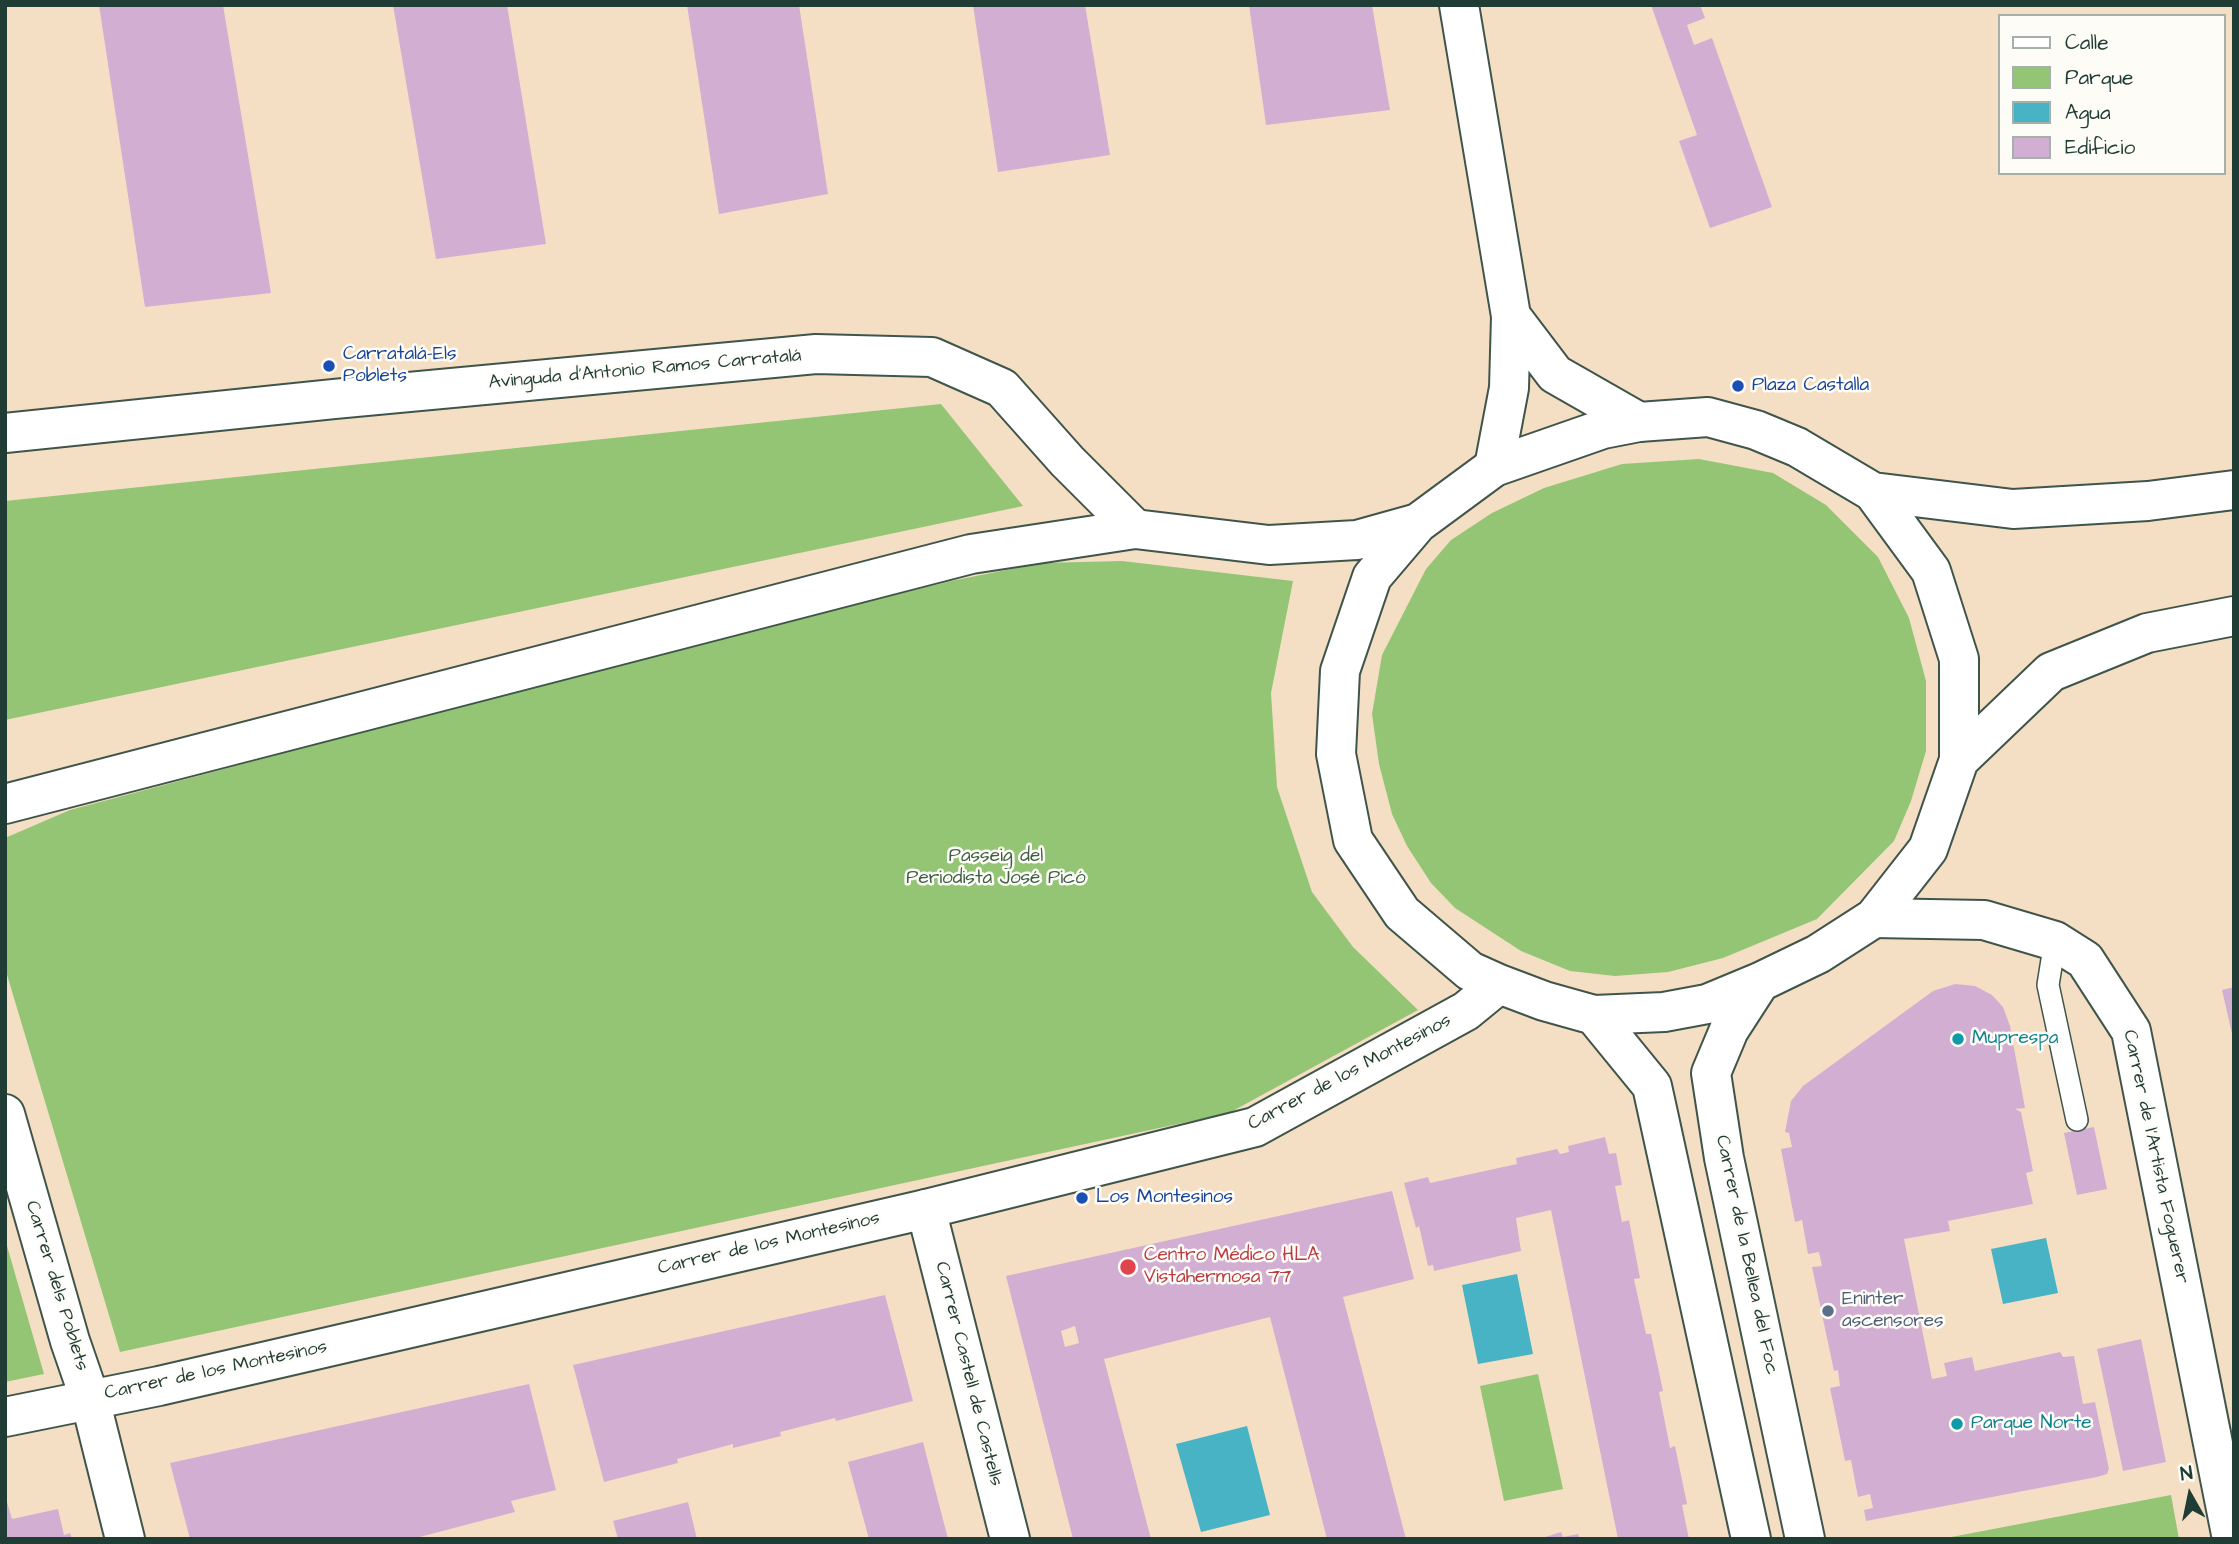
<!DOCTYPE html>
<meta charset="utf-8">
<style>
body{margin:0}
#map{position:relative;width:2239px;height:1544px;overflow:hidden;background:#f5dfc4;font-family:"Architects Daughter",sans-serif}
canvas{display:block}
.frame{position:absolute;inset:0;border:7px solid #1f3d34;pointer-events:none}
.legend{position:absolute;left:1998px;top:14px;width:228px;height:161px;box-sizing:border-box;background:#fdfcf7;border:2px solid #a4b0a9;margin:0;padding:9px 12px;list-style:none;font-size:21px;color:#1f3d34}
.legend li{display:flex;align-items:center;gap:14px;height:35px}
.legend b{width:35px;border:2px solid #a4b0a9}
.north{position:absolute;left:2155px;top:1460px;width:70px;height:70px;-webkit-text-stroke:5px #fdfcf7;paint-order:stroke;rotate:351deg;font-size:19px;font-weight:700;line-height:28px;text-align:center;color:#1f3d34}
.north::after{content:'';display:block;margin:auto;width:24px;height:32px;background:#1f3d34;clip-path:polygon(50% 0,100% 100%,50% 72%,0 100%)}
</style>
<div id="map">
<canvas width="2239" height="1544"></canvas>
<div class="frame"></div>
<ul class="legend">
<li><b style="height:9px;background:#fff"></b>Calle</li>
<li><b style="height:19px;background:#94c575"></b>Parque</li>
<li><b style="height:19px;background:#47b3c4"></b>Agua</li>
<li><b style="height:19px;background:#d2afd2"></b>Edificio</li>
</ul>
<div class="north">N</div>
</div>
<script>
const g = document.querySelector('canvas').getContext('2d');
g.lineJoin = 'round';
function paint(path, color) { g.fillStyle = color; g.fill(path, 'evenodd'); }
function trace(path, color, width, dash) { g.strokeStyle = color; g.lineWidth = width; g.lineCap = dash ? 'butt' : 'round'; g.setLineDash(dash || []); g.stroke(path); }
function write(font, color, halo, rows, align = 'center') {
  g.font = font + ' "Architects Daughter",sans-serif'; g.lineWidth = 5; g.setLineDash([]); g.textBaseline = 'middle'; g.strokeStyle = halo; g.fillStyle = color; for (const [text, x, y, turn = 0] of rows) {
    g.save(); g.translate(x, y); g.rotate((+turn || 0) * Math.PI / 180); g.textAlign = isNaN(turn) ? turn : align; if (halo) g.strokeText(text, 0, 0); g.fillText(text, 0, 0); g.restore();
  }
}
paint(new Path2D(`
 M 941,404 L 1023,506 L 5,720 L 5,501 Z
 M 1699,459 L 1773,473 L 1826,505 L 1878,557 L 1909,618 L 1926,681 L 1926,751 L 1911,801 L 1894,841 L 1817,919 L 1723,958 L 1668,972 L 1615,976 L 1570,971 L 1521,951 L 1455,908 L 1431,883 L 1407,846 L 1392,814 L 1379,764 L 1372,714 L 1382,655 L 1426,569 L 1451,540 L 1492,513 L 1544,488 L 1622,464 Z
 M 1122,561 L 1293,581 L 1271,693 L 1277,787 L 1312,892 L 1353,947 L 1418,1010 L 1229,1113 L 120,1352 L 5,968 L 5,838 L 70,810 L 641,658 L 951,581 L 1041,563 Z
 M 5,1239 L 44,1374 L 5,1382 Z
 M 1538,1374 L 1563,1489 L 1504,1501 L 1480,1386 Z
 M 2171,1495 L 2179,1539 L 1941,1539 Z`), '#94c575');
paint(new Path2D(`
 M 2046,1238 L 2058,1293 L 2003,1304 L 1991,1249 Z
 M 1517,1274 L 1533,1354 L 1478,1364 L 1462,1285 Z
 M 1247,1426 L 1270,1515 L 1201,1532 L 1176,1444 Z`), '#47b3c4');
paint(new Path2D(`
 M 99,5 L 223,5 L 271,293 L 145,307 Z
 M 393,5 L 507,5 L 546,244 L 436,259 Z
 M 687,5 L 799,5 L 828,194 L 719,214 Z
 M 973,5 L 1085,5 L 1110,155 L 998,172 Z
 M 1249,5 L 1372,5 L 1390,110 L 1266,125 Z
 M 1651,5 L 1700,5 L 1705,18 L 1687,25 L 1694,45 L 1712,38 L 1772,207 L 1710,228 L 1679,141 L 1697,135 Z
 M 1955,984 L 1975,986 L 1992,995 L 2003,1007 L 2010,1026 L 2025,1108 L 2015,1109 L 2021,1112 L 2033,1171 L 2026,1173 L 2033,1204 L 1948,1221 L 1950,1231 L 1904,1239 L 1932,1379 L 1947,1376 L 1944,1363 L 1972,1357 L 1975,1371 L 2060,1352 L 2063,1357 L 2074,1356 L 2083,1404 L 2095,1402 L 2109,1469 L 2107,1474 L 2097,1477 L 1866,1521 L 1864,1510 L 1873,1508 L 1870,1494 L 1858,1497 L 1851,1460 L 1845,1461 L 1830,1388 L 1840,1386 L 1838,1370 L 1834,1371 L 1812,1267 L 1822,1266 L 1819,1252 L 1808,1254 L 1802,1220 L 1795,1222 L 1781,1149 L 1792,1147 L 1789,1133 L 1785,1132 L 1791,1101 L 1803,1086 L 1933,991 Z
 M 2234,987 L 2234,1037 L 2233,1038 L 2222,990 Z
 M 2094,1127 L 2107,1189 L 2077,1195 L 2064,1133 Z
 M 1605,1137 L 1609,1154 L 1616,1153 L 1622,1185 L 1615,1186 L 1622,1222 L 1629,1220 L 1640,1278 L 1634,1279 L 1646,1334 L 1651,1334 L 1663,1391 L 1659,1392 L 1670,1448 L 1675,1446 L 1687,1504 L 1682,1505 L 1689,1539 L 1618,1539 L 1551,1210 L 1516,1218 L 1521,1251 L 1434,1271 L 1433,1265 L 1428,1266 L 1419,1226 L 1416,1228 L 1404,1183 L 1428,1177 L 1430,1183 L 1517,1164 L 1516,1158 L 1557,1149 L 1560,1154 L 1569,1152 L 1568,1146 Z
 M 1392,1191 L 1414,1279 L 1343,1297 L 1406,1539 L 1327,1539 L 1270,1317 L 1104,1359 L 1151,1539 L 1073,1539 L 1006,1276 ZM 1075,1326 L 1079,1343 L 1065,1347 L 1061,1331 Z
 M 885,1295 L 913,1401 L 836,1421 L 835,1418 L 780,1432 L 781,1436 L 733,1448 L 733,1444 L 677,1459 L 678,1463 L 604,1482 L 573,1365 Z
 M 2141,1339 L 2166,1462 L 2123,1471 L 2097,1349 Z
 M 529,1384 L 556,1490 L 511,1501 L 515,1512 L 412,1539 L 190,1539 L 170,1463 Z
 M 923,1442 L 948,1539 L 869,1539 L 848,1462 Z
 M 5,1495 L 12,1519 L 58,1509 L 64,1535 L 70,1533 L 72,1539 L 5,1539 Z
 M 688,1502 L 697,1539 L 618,1539 L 613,1521 Z
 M 1561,1532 L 1563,1537 L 1578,1534 L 1580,1539 L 1539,1539 Z`), '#d2afd2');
const service = new Path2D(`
 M 2055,941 L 2048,985 L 2077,1120`);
const minor = new Path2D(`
 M 5,433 L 334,399 L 816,354 L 932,357 L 1002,388 L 1067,461 L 1135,529
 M 1874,918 L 1984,920 L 2055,941 L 2085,960 L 2131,1031 L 2232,1539
 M 5,1114 L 70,1341 L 90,1399 L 125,1539
 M 926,1209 L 1010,1539`);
const tertiary = new Path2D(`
 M 1459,5 L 1511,316 L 1509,388 L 1494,467
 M 1511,316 L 1555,374 L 1639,422`);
const secondary = new Path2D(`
 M 1708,417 L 1756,430 L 1797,447 L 1873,492 L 1931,571 L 1959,659 L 1959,760 L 1928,849 L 1874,918 L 1818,954 L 1760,982 L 1707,1004 L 1664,1012 L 1594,1015 L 1544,1001 L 1499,984 L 1470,971 L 1402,913 L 1353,840 L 1336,754 L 1340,671 L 1372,577 L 1418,523 L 1494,467 L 1603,429 L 1639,422 Z
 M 1873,492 L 2013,509 L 2148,501 L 2234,490
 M 1959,760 L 2051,672 L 2147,633 L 2234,616
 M 5,804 L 971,554 L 1135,529 L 1269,545 L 1357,540 L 1418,523
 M 1760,982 L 1729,1030 L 1711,1073 L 1724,1158 L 1805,1539
 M 1594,1015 L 1652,1086 L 1751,1539
 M 5,1417 L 159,1386 L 926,1209 L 1255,1127 L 1466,1011 L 1499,984`);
trace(service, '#3f554a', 24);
trace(minor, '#3f554a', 42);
trace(tertiary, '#3f554a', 42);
trace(secondary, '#3f554a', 42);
trace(service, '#fff', 21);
trace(minor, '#fff', 38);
trace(tertiary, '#fff', 38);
trace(secondary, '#fff', 38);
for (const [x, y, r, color] of [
 [329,366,7,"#1a4fb4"],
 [1738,386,7,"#1a4fb4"],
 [1958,1039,7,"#0f9aa8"],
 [1082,1198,7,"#1a4fb4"],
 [1128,1267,9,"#e0444e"],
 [1828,1311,7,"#5c6f8a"],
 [1957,1424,7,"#0f9aa8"]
]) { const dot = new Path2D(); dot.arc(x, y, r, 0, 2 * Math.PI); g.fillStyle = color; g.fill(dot); trace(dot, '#fdfcf7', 2.5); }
write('19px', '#164399', '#fdfcf7', [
 ["Carratalá-Els",343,355],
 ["Poblets",343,377],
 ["Plaza Castalla",1752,386],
 ["Los Montesinos",1096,1198]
], 'left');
write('19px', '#1f3d34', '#fdfcf7', [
 ["Avinguda d'Antonio Ramos Carratalá",645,370,-5],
 ["Carrer de los Montesinos",1350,1073,-28],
 ["Carrer de l'Artista Foguerer",2155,1157,78],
 ["Carrer de los Montesinos",769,1244,-13],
 ["Carrer de la Bellea del Foc",1746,1255,78],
 ["Carrer dels Poblets",56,1286,73],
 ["Carrer de los Montesinos",216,1371,-12],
 ["Carrer Castell de Castells",968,1374,76]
]);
write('19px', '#3c5f44', '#fdfcf7', [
 ["Passeig del",996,857],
 ["Periodista José Picó",996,879]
]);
write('19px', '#0d838f', '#fdfcf7', [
 ["Muprespa",1972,1039],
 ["Parque Norte",1971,1424]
], 'left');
write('19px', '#be3a42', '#fdfcf7', [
 ["Centro Médico HLA",1144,1256],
 ["Vistahermosa 77",1144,1278]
], 'left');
write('19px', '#4e5e75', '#fdfcf7', [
 ["Eninter",1842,1300],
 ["ascensores",1842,1322]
], 'left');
</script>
